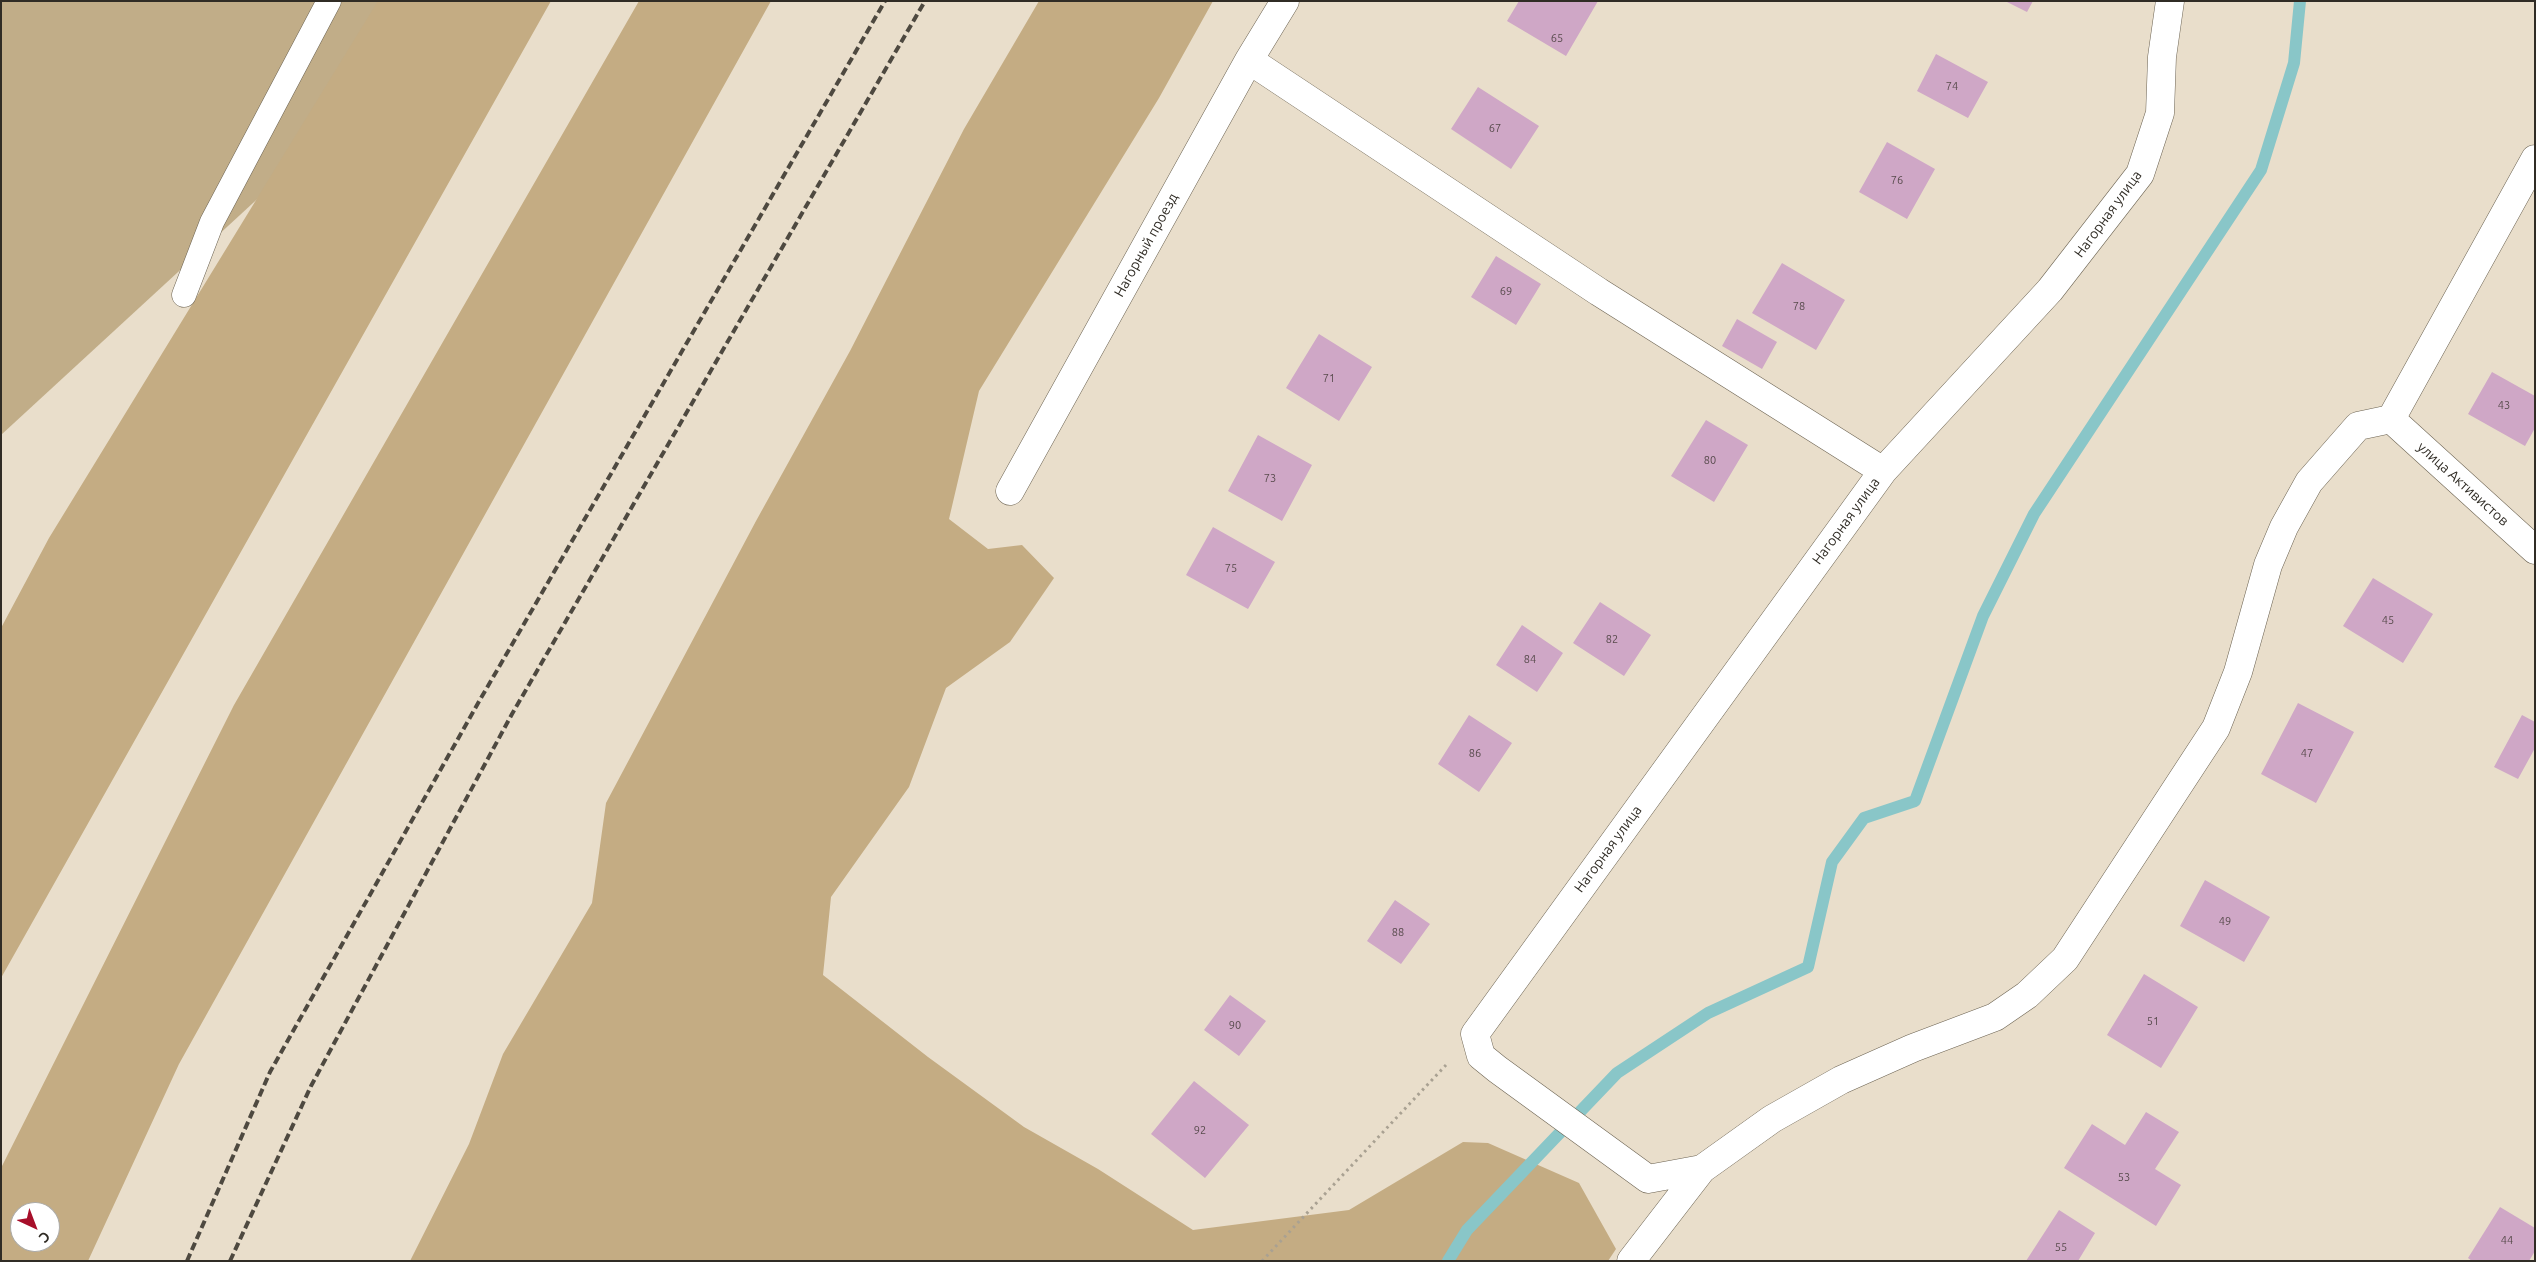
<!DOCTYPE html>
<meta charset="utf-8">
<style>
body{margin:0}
#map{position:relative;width:2536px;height:1262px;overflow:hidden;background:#e9decb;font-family:Ubuntu,sans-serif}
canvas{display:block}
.frame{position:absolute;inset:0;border:2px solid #302c25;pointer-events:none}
.north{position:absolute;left:10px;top:1202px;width:50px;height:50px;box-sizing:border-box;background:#fff;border:1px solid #acaba8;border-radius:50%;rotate:137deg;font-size:14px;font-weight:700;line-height:20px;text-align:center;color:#302c25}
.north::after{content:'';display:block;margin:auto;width:18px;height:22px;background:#a70f2a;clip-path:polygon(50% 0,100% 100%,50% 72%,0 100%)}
</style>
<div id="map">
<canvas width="2536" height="1262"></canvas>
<div class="frame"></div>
<div class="north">С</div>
</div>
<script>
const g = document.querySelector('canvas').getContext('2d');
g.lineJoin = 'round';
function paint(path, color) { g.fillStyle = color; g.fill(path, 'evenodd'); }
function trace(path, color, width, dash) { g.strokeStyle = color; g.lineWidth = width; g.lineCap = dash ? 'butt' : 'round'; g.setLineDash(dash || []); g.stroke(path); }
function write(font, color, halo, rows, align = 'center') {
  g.font = font + ' Ubuntu,sans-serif'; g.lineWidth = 4; g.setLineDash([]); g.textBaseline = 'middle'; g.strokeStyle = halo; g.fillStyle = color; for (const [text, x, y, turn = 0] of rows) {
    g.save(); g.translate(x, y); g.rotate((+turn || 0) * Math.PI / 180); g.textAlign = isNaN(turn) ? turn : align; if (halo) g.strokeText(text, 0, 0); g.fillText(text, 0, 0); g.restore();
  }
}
paint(new Path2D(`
 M 1,1 L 406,1 L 341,122 L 1,435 Z`), '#c1ad88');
paint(new Path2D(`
 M 378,1 L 551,1 L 1,978 L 1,628 L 49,538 Z
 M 639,1 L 771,1 L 179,1064 L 88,1261 L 1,1261 L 1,1168 L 234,705 ZM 20,1212 L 50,1212 L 50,1242 L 20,1242 Z
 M 1039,1 L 1213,1 L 1159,98 L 979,391 L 949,519 L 988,549 L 1022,545 L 1054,578 L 1010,642 L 946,688 L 909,787 L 831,897 L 823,975 L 928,1057 L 1024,1127 L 1098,1169 L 1193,1230 L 1349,1210 L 1463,1142 L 1488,1143 L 1579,1183 L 1616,1249 L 1608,1261 L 410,1261 L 469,1144 L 503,1054 L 592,903 L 606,803 L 756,521 L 850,351 L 964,129 Z`), '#c4ac83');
trace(new Path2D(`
 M 1448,1261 L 1467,1230 L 1617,1073 L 1708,1013 L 1808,967 L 1832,862 L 1864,818 L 1915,801 L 1983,616 L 2034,514 L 2261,170 L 2294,63 L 2300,1`), '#89c6c8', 12);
paint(new Path2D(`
 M 1519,1 L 1598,1 L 1566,56 L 1507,21 Z
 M 2005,1 L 2033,1 L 2027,12 Z
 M 1936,54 L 1988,82 L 1968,118 L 1917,91 Z
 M 1478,87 L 1539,126 L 1511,169 L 1451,129 Z
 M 1887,142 L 1935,169 L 1907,219 L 1859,192 Z
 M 1496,256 L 1541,284 L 1516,325 L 1471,297 Z
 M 1782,263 L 1845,300 L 1816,350 L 1752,313 Z
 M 1737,319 L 1777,342 L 1762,369 L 1722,346 Z
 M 1319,334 L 1372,367 L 1339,421 L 1286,388 Z
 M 2492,372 L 2535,396 L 2535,428 L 2525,446 L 2468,414 Z
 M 1706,420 L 1748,445 L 1714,502 L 1671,476 Z
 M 1258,435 L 1312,465 L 1282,521 L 1228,491 Z
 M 1213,527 L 1275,562 L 1248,609 L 1186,575 Z
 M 2373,578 L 2433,614 L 2403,663 L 2343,626 Z
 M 1600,602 L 1651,635 L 1624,676 L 1573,643 Z
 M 1522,625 L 1563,653 L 1537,692 L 1496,665 Z
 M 2298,703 L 2354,732 L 2316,803 L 2261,774 Z
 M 1469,715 L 1512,743 L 1479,792 L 1438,764 Z
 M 2522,715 L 2535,722 L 2535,748 L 2518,779 L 2494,767 Z
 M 2205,880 L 2270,917 L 2244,962 L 2180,926 Z
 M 1395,900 L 1430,924 L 1401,964 L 1367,941 Z
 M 2144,974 L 2198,1007 L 2161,1068 L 2107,1035 Z
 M 1230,995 L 1266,1021 L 1239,1056 L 1204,1030 Z
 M 1194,1081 L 1249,1125 L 1205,1178 L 1151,1134 Z
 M 2146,1112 L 2179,1132 L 2155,1169 L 2181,1185 L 2156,1226 L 2064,1168 L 2092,1124 L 2125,1145 Z
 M 2500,1207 L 2535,1228 L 2535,1251 L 2529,1261 L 2472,1261 L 2468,1258 Z
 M 2059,1210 L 2095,1233 L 2078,1261 L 2026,1261 Z`), '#cfa7c6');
const lane = new Path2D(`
 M 184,295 L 212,222 L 329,1`);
const street = new Path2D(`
 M 2170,1 L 2162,57 L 2160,113 L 2140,174 L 2050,290 L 1883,471 L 1475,1034 L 1481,1056 L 1497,1069 L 1648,1179 L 1702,1169 L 1772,1119 L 1841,1080 L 1913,1048 L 1995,1017 L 2027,995 L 2065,959 L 2216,728 L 2238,672 L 2268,565 L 2284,527 L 2309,482 L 2358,426 L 2391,419 L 2535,159
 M 1249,60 L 1599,292 L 1883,471
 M 2391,419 L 2535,550
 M 1010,491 L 1249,60 L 1285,1
 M 1631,1261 L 1702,1169`);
trace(lane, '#6c6352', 25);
trace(street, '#6c6352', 29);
trace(new Path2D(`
 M 1262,1261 L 1446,1065`), '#a9a192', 3, [2.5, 4]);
trace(lane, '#fff', 24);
trace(street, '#fff', 28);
trace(new Path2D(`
 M 187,1261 L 270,1072 L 481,698 L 885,1
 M 230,1261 L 311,1086 L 512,714 L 925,1`), '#4e4940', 4, [8, 4]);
write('11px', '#584b4d', null, [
 ["65",1557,38],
 ["74",1952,86],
 ["67",1495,128],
 ["76",1897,180],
 ["69",1506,291],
 ["78",1799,306],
 ["71",1329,378],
 ["43",2504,405],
 ["80",1710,460],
 ["73",1270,478],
 ["75",1231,568],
 ["45",2388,620],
 ["82",1612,639],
 ["84",1530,659],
 ["86",1475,753],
 ["47",2307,753],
 ["49",2225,921],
 ["88",1398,932],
 ["51",2153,1021],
 ["90",1235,1025],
 ["92",1200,1130],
 ["53",2124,1177],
 ["44",2507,1240],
 ["55",2061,1247]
]);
write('14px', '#302c25', '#fff', [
 ["Нагорная улица",2108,214,-54],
 ["Нагорный проезд",1146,245,-61],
 ["улица Активистов",2463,484,42],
 ["Нагорная улица",1846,521,-54],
 ["Нагорная улица",1608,849,-54]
]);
</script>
